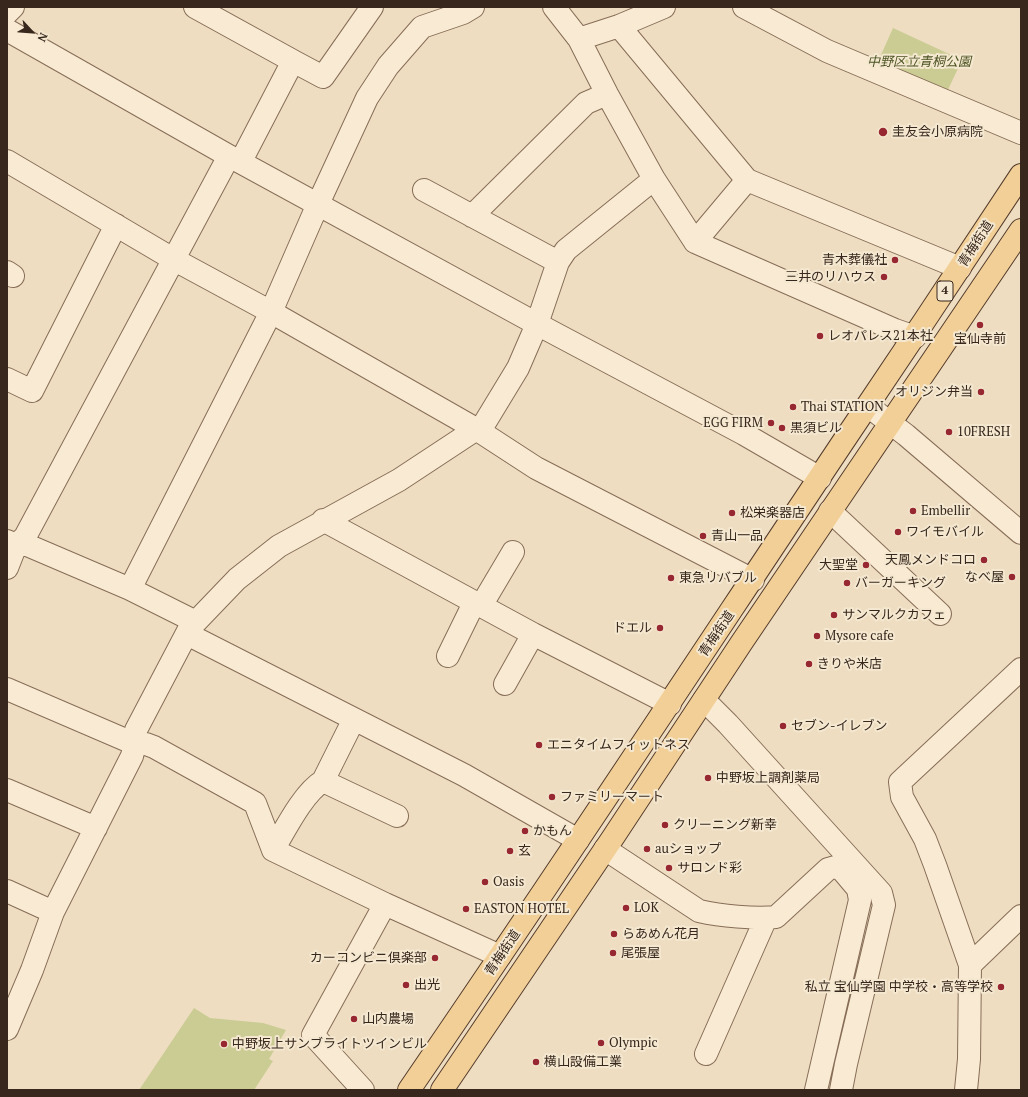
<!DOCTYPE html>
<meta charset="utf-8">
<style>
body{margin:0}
#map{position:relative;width:1028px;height:1097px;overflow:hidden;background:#eeddc0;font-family:"PT Serif",serif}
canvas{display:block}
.frame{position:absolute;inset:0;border:8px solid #37271d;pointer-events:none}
.north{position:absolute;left:12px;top:12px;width:40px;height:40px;-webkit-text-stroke:3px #f5e8d0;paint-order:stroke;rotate:116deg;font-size:11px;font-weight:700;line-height:16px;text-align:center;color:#37271d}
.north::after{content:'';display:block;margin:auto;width:14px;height:18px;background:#37271d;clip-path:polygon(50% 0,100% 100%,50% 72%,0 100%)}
</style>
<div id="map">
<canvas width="1028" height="1097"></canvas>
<div class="frame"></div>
<div class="north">N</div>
</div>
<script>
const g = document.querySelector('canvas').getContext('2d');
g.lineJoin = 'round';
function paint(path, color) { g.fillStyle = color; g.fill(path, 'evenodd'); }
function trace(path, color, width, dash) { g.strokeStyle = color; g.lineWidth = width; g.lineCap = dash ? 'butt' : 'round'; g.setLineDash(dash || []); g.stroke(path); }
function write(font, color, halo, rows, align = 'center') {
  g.font = font + ' "PT Serif","Noto Sans JP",serif'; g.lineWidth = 4; g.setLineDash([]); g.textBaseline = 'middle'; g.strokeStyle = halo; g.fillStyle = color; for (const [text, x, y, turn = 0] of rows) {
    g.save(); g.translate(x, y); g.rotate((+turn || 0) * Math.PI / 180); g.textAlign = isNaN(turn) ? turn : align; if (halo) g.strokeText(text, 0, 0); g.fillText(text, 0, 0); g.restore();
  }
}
paint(new Path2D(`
 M 893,28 L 962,60 L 945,96 L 877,64 Z
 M 194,1008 L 210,1018 L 263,1023 L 286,1030 L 269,1059 L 273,1061 L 254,1090 L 139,1090 Z`), '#cacc94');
const minor = new Path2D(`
 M 195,7 L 293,61 L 241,161
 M 554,7 L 579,39 L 607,94 L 654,179 L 695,242 L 895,330 L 915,337
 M 744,7 L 827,51 L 1021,133
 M 7,13 L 13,7
 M 619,26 L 747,180 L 960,268
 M 7,30 L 229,156 L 537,324 L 744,434 L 820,478
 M 579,39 L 619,26 L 664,7
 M 293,61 L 323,77 L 372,7
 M 7,161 L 173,259 L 271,312 L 476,429 L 536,468 L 753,580
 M 424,190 L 558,262
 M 472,216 L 586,103 L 607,94
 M 695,242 L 747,180
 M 7,272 L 13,276
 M 7,379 L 32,391 L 116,225
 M 868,406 L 906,435 L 1021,533
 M 830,511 L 940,614
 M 323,520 L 533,634 L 670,704
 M 7,541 L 16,545 L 27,545 L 130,589 L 271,312 L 318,204 L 367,98 L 388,66 L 422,27 L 463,13 L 473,7
 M 7,568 L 16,545 L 25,537 L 229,156
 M 130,589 L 190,619 L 189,629 L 193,637 L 464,775 L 578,840
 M 481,606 L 513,552
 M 448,656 L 474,603
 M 505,684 L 533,634
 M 7,689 L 135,744 L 146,744 L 154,747 L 255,803 L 273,850 L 385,904 L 500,956
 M 704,700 L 728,724 L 881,893 L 884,905 L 846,1064 L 841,1090
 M 323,781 L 397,816
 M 7,790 L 96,828
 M 605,849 L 699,911 C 721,916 754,919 776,917 L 828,869 L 835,867 L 842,870 L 858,889 L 860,900 L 816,1090
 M 273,850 C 285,830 303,793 323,781 L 354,719
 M 7,891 L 53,912
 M 970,965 L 1021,916
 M 7,1029 L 32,970 L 53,912 L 132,756 L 135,744 L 136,730 L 189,629 L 237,579 L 279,546 L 399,480 L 484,424 L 518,368 L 537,324 L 558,262 L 566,250 L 654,179
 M 706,1054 L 766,918
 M 363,1090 L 313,1035 L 385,904
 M 966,1090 L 969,1059 L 970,965 L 935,865 L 925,839 L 902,797 L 900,782 L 1021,669`);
const major = new Path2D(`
 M 409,1090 C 556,876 699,658 843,442 C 903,353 962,265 1021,175
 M 442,1090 L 612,839 L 742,642 L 1021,230`);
trace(minor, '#876d58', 24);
trace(major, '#553c2c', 24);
trace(minor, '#f9ebd3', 22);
trace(major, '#f2cf97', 22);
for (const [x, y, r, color] of [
 [883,132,5,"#972831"],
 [895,260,4,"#972831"],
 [884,277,4,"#972831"],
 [980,325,4,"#972831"],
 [820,336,4,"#972831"],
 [981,392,4,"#972831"],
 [793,407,4,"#972831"],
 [771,423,4,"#972831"],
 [782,428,4,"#972831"],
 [949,432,4,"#972831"],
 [913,511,4,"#972831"],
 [732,513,4,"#972831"],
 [898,532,4,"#972831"],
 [703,536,4,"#972831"],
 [984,560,4,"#972831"],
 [866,565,4,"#972831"],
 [1012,577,4,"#972831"],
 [671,578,4,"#972831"],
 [847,583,4,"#972831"],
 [834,615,4,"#972831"],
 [660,628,4,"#972831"],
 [817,636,4,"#972831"],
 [809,664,4,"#972831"],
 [783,726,4,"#972831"],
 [539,745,4,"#972831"],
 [708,778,4,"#972831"],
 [552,797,4,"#972831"],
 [665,825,4,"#972831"],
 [525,831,4,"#972831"],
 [647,849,4,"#972831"],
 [510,851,4,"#972831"],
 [669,868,4,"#972831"],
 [485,882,4,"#972831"],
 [626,908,4,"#972831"],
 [466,909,4,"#972831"],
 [614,934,4,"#972831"],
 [613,953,4,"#972831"],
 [435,958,4,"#972831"],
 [406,985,4,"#972831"],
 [1001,987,4,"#972831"],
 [354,1019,4,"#972831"],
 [601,1043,4,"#972831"],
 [224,1044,4,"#972831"],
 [536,1062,4,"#972831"]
]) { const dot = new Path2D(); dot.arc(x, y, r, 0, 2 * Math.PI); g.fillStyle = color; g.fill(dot); trace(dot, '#f5e8d0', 1.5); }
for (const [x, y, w] of [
 [945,291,16]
]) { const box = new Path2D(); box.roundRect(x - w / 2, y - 10, w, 20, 3); g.fillStyle = '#f5e8d0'; g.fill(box); trace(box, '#37271d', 1); }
write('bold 12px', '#37271d', null, [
 ["4",945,291]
]);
write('italic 13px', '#4b5323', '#f5e8d0', [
 ["中野区立青桐公園",919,62]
]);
write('13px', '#37271d', '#f5e8d0', [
 ["圭友会小原病院",892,132],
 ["青木葬儀社",887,260,"right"],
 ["三井のリハウス",876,277,"right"],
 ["レオパレス21本社",828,336],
 ["宝仙寺前",980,339,"center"],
 ["オリジン弁当",973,392,"right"],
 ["Thai STATION",801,407],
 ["EGG FIRM",763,423,"right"],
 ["黒須ビル",790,428],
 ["10FRESH",957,432],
 ["Embellir",921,511],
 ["松栄楽器店",740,513],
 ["ワイモバイル",906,532],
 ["青山一品",711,536],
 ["天鳳メンドコロ",976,560,"right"],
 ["大聖堂",858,565,"right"],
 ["なべ屋",1004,577,"right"],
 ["東急リバブル",679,578],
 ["バーガーキング",855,583],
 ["サンマルクカフェ",842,615],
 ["ドエル",652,628,"right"],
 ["Mysore cafe",825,636],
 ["きりや米店",817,664],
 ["セブン-イレブン",791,726],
 ["エニタイムフィットネス",547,745],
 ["中野坂上調剤薬局",716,778],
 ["ファミリーマート",560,797],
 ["クリーニング新幸",673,825],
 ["かもん",533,831],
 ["auショップ",655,849],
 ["玄",518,851],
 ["サロンド彩",677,868],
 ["Oasis",493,882],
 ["LOK",634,908],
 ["EASTON HOTEL",474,909],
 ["らあめん花月",622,934],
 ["尾張屋",621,953],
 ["カーコンビニ倶楽部",427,958,"right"],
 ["出光",414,985],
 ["私立 宝仙学園 中学校・高等学校",993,987,"right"],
 ["山内農場",362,1019],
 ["Olympic",609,1043],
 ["中野坂上サンブライトツインビル",232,1044],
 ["横山設備工業",544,1062]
], 'left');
write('13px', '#37271d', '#f5e8d0', [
 ["青梅街道",976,244,-57],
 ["青梅街道",717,634,-56],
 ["青梅街道",503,953,-56]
]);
</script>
